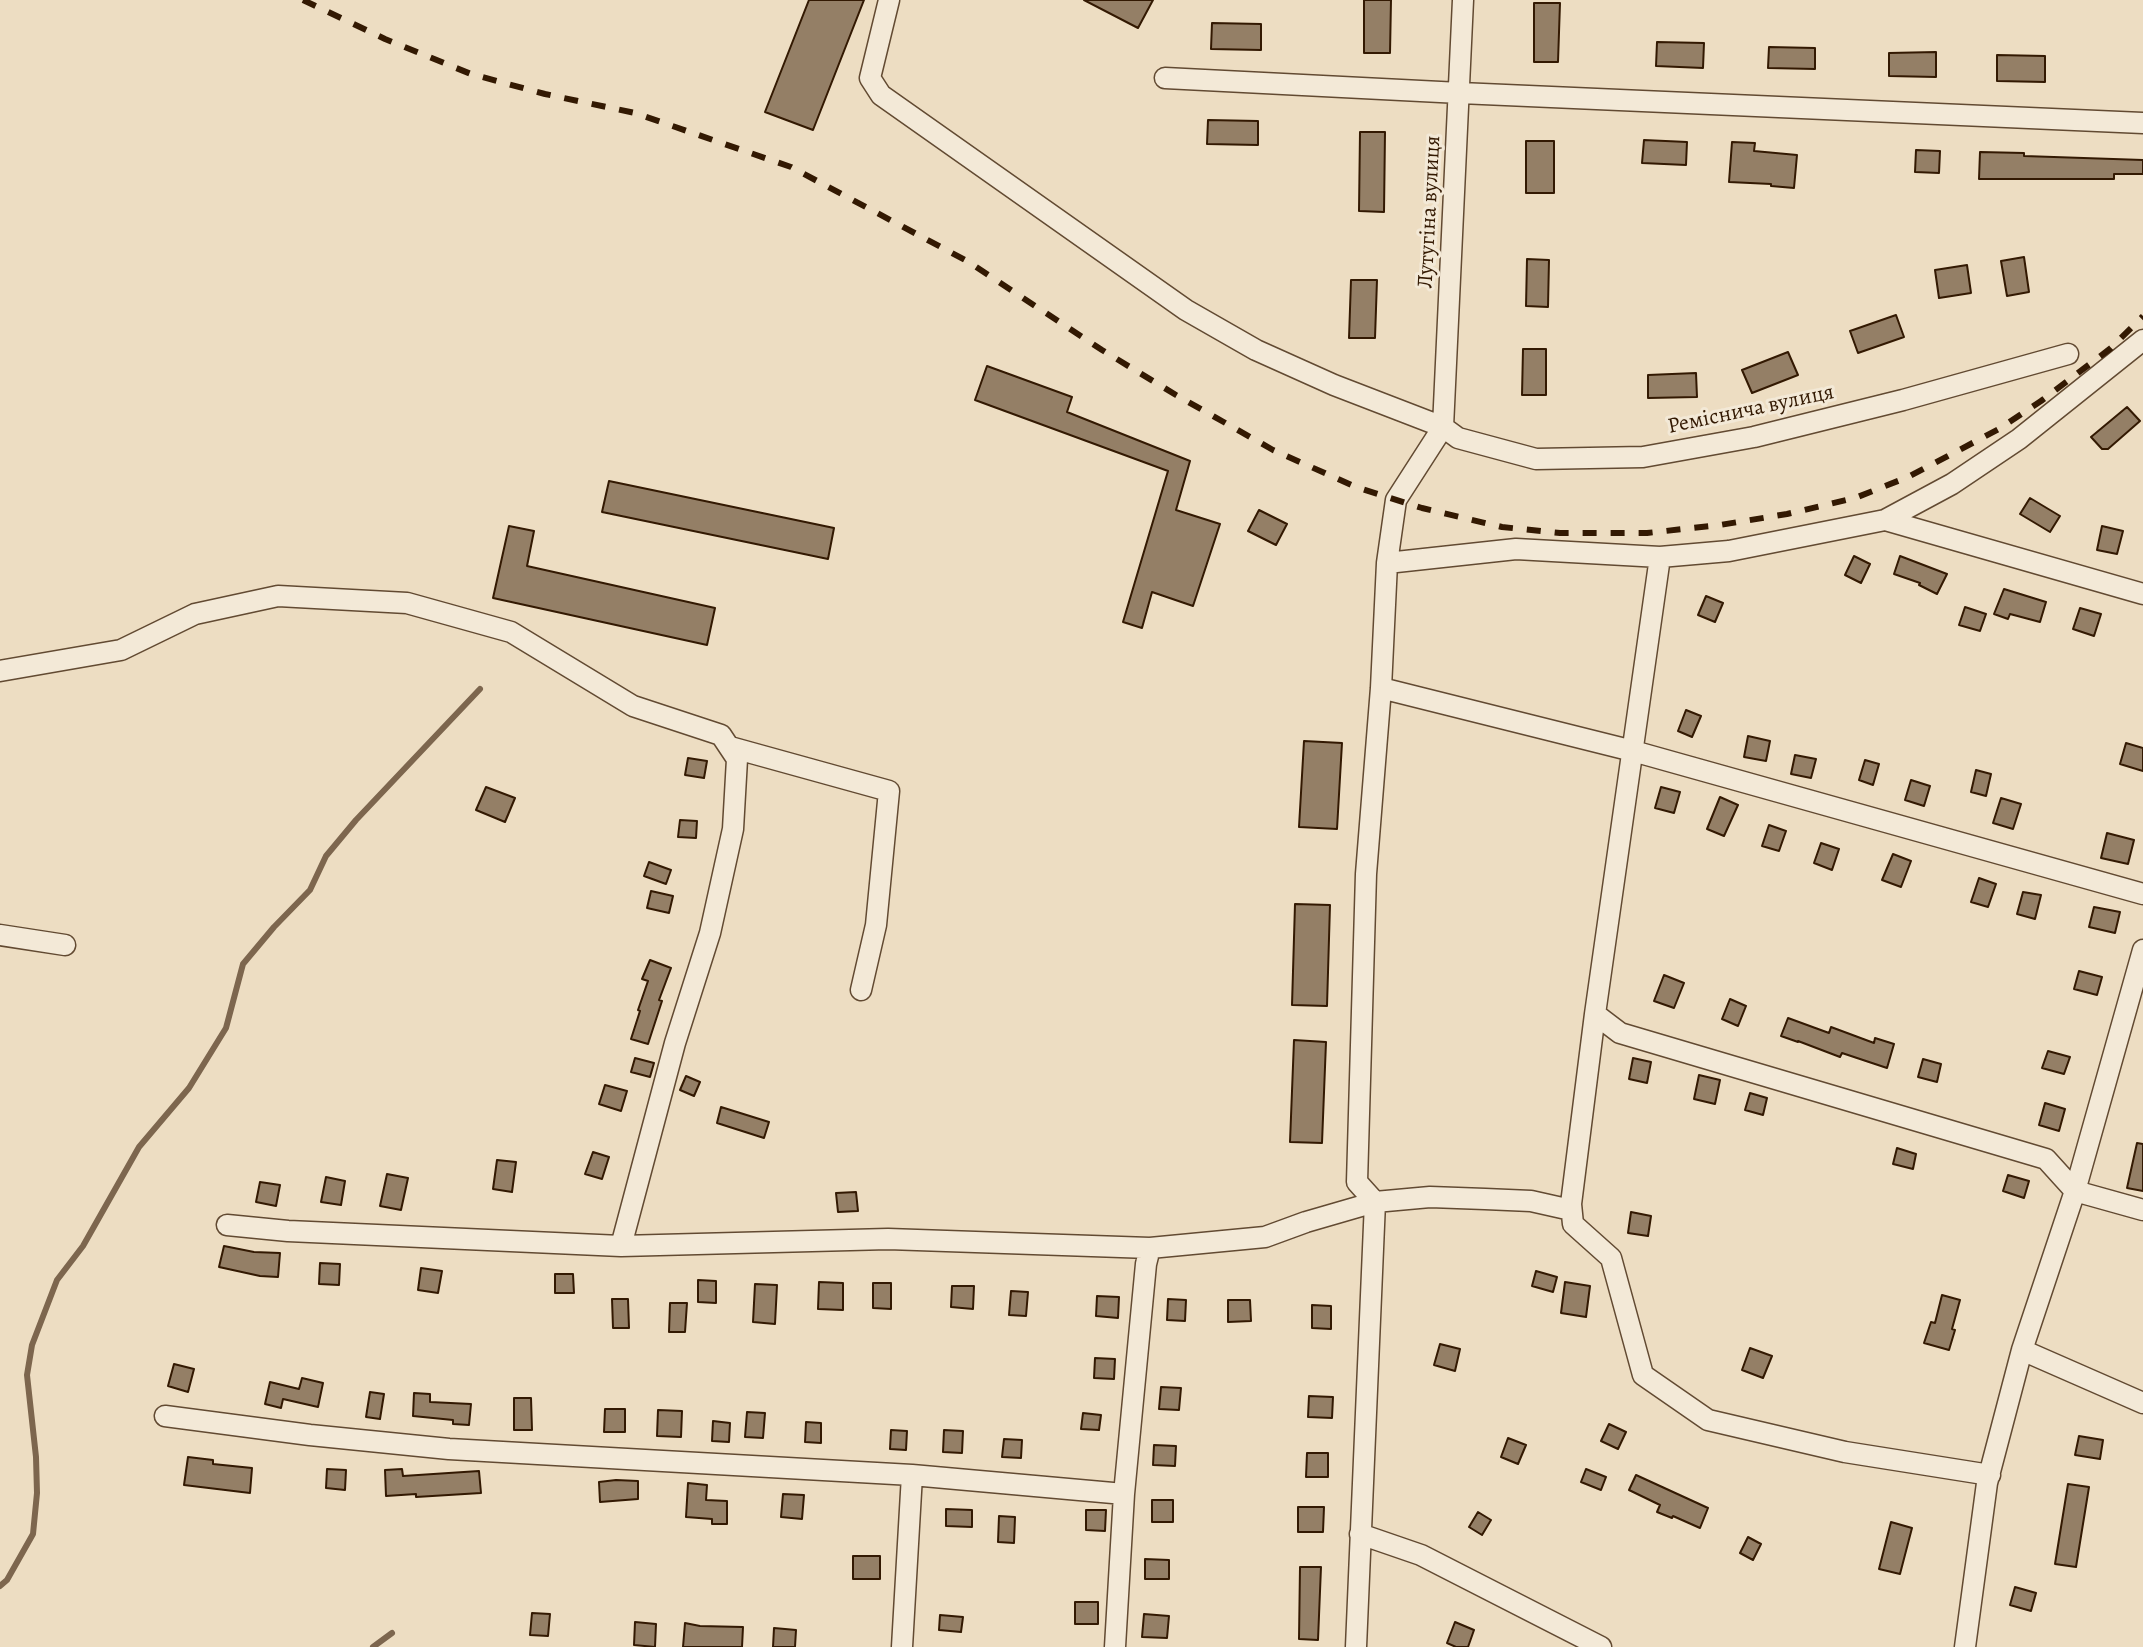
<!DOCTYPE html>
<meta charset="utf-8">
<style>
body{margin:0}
canvas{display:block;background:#edddc2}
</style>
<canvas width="2143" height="1647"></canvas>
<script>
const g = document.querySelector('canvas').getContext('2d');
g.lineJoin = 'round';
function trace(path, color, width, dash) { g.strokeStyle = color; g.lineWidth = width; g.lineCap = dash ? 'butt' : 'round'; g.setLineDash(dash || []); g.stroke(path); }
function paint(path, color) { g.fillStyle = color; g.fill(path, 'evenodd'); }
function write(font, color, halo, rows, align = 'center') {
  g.font = font + ' Alegreya,serif'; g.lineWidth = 6; g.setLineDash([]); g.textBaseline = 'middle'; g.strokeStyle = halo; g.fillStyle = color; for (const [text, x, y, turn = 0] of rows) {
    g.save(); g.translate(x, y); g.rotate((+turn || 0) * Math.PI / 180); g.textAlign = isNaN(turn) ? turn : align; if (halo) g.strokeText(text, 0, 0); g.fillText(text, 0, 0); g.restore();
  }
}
trace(new Path2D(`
 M 0,1586 L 7,1580 L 33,1534 L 37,1493 L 36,1457 L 27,1375 L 32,1345 L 57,1280 L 83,1246 L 139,1147 L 189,1088 L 226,1028 L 243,964 L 274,927 L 310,890 L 326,856 L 356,820 L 480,689
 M 373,1647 L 392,1633`), '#7d664e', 6);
const building = new Path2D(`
 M 809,0 L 864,0 L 813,130 L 765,112 Z
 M 1084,0 L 1153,0 L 1138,28 Z
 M 1364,0 L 1391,0 L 1390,53 L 1364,53 Z
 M 1534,3 L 1560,3 L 1558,62 L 1534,62 Z
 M 1212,23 L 1261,24 L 1261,50 L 1211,49 Z
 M 1657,42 L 1704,43 L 1703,68 L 1656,66 Z
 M 1769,47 L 1815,48 L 1815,69 L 1768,68 Z
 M 1936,52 L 1936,77 L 1889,76 L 1889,53 Z
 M 1997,55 L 2045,56 L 2045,82 L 1997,81 Z
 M 1208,120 L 1258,121 L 1258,145 L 1207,144 Z
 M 1360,132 L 1385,132 L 1384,212 L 1359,211 Z
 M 1644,140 L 1687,142 L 1686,165 L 1642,163 Z
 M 1526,141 L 1554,141 L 1554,193 L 1526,193 Z
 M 1732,142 L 1755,143 L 1754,151 L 1797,155 L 1794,188 L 1771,186 L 1771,184 L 1729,182 Z
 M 1916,150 L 1940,151 L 1939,173 L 1915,172 Z
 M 1980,152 L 2024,153 L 2024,156 L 2143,160 L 2143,174 L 2114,174 L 2114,179 L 1979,179 Z
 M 2024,257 L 2029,292 L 2007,296 L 2001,261 Z
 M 1527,259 L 1549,260 L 1548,307 L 1526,306 Z
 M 1967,265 L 1971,293 L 1939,298 L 1935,270 Z
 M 1351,280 L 1377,280 L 1375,338 L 1349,338 Z
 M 1896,315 L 1904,337 L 1858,353 L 1850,331 Z
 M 1523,349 L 1546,349 L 1546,395 L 1522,395 Z
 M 1788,352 L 1798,375 L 1752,393 L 1742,370 Z
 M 987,366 L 1072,397 L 1067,412 L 1190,461 L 1176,510 L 1220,524 L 1193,606 L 1152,592 L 1142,628 L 1123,622 L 1168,471 L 975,400 Z
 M 1696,373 L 1697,397 L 1648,398 L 1648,375 Z
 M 2127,407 L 2140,421 L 2108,449 L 2102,449 L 2091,437 Z
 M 609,481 L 834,528 L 828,559 L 602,512 Z
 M 2030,498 L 2060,516 L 2050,532 L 2020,514 Z
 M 1259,510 L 1287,524 L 1276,545 L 1248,531 Z
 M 509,526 L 534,531 L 527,566 L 715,608 L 707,645 L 493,598 Z
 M 2102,526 L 2123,531 L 2117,554 L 2097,550 Z
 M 1854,556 L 1870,564 L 1861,583 L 1845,575 Z
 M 1900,556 L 1947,574 L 1937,594 L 1919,585 L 1920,583 L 1894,574 Z
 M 2004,589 L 2046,602 L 2040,622 L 2010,614 L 2008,619 L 1994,614 Z
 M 1706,596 L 1723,603 L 1715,622 L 1698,615 Z
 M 1965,607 L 1986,614 L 1980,631 L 1959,625 Z
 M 2080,608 L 2101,614 L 2094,636 L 2073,629 Z
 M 1686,710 L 1701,716 L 1692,737 L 1678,731 Z
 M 1748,736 L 1770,741 L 1766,761 L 1744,757 Z
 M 1304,741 L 1342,743 L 1337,829 L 1299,827 Z
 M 2126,743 L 2143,748 L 2143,771 L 2120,764 Z
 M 1795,755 L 1816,759 L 1811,778 L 1791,774 Z
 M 688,758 L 707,761 L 704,778 L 685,775 Z
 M 1865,760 L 1879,764 L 1873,785 L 1859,780 Z
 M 1976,770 L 1991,774 L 1986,796 L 1971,792 Z
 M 1911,780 L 1930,786 L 1924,806 L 1905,800 Z
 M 486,787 L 515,798 L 505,822 L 476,810 Z
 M 1661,787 L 1680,792 L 1674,813 L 1655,808 Z
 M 1720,797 L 1738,805 L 1724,836 L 1707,829 Z
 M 2001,798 L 2021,804 L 2013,829 L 1993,823 Z
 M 680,820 L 697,821 L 696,838 L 678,837 Z
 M 1769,825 L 1786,831 L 1779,851 L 1762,846 Z
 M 2107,833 L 2134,840 L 2128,864 L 2101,858 Z
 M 1821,843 L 1839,849 L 1832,870 L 1814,863 Z
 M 1893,854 L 1911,861 L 1901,887 L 1882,880 Z
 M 649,862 L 671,870 L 666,884 L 644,876 Z
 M 1979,878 L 1996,884 L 1988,907 L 1971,902 Z
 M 651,891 L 673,896 L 669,913 L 647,908 Z
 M 2023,892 L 2041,895 L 2035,919 L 2017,914 Z
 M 1295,904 L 1330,905 L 1327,1006 L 1292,1005 Z
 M 2094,907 L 2120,912 L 2115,933 L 2089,927 Z
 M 650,960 L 671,968 L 659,1000 L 662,1001 L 648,1044 L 631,1039 L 640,1011 L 638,1010 L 648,981 L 642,979 Z
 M 2079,971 L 2102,977 L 2097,995 L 2074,989 Z
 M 1664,975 L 1684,983 L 1674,1008 L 1654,1001 Z
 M 1730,999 L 1746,1006 L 1738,1026 L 1722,1019 Z
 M 1788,1018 L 1829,1033 L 1831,1027 L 1874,1043 L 1875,1038 L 1894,1044 L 1887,1068 L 1842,1053 L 1840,1057 L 1798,1041 L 1798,1042 L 1781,1036 Z
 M 1294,1040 L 1326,1042 L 1322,1143 L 1290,1142 Z
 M 2048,1051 L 2070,1057 L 2064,1074 L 2042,1068 Z
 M 635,1058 L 654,1063 L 650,1077 L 631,1072 Z
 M 1633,1058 L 1651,1062 L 1647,1083 L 1629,1079 Z
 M 1923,1059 L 1941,1064 L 1937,1082 L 1918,1077 Z
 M 1699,1075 L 1720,1080 L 1715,1104 L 1694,1099 Z
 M 686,1076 L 700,1082 L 694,1096 L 680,1090 Z
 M 605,1085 L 627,1091 L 621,1111 L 599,1104 Z
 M 1750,1093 L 1767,1098 L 1763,1115 L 1745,1110 Z
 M 2045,1103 L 2065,1109 L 2059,1131 L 2039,1125 Z
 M 721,1107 L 769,1122 L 764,1138 L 717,1123 Z
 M 2137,1143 L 2143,1144 L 2143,1191 L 2127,1188 Z
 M 1897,1148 L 1916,1154 L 1913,1169 L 1893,1164 Z
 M 593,1152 L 609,1157 L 602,1179 L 585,1174 Z
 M 497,1160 L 516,1162 L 512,1192 L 493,1189 Z
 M 387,1174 L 408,1178 L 401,1210 L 380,1206 Z
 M 2008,1175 L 2029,1181 L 2024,1198 L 2003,1191 Z
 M 326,1177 L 345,1181 L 341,1205 L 321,1202 Z
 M 260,1182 L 280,1185 L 276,1206 L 256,1202 Z
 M 856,1192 L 858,1211 L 838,1212 L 836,1193 Z
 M 1631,1212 L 1651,1216 L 1648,1236 L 1628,1233 Z
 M 224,1246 L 254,1252 L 280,1253 L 278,1277 L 260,1276 L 219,1267 Z
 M 320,1263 L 340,1264 L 339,1285 L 319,1284 Z
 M 421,1268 L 442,1271 L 438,1293 L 418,1290 Z
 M 1536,1271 L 1557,1277 L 1553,1292 L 1532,1286 Z
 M 555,1274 L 573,1274 L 574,1293 L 555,1293 Z
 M 698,1280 L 716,1281 L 716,1303 L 698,1302 Z
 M 819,1282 L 843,1283 L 843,1310 L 818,1309 Z
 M 1565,1282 L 1590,1286 L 1586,1317 L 1561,1313 Z
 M 873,1283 L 891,1283 L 891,1309 L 873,1308 Z
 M 755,1284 L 777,1285 L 775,1324 L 753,1322 Z
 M 952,1286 L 974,1286 L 973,1309 L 951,1307 Z
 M 1011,1291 L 1028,1292 L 1026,1316 L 1009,1315 Z
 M 1942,1295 L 1960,1300 L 1952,1329 L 1955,1330 L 1949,1350 L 1924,1343 L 1931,1322 L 1935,1323 Z
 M 1097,1296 L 1119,1297 L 1118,1318 L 1096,1316 Z
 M 612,1299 L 628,1299 L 629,1328 L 613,1328 Z
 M 1168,1299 L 1186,1300 L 1185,1321 L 1167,1320 Z
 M 1228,1300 L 1250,1300 L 1251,1321 L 1228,1322 Z
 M 670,1303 L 687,1303 L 685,1332 L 669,1332 Z
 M 1312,1305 L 1331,1306 L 1331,1329 L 1312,1328 Z
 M 1440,1344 L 1460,1349 L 1455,1371 L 1434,1365 Z
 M 1750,1348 L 1772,1356 L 1763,1378 L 1742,1370 Z
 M 1095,1358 L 1115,1359 L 1114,1379 L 1094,1378 Z
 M 174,1364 L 194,1369 L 188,1392 L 168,1386 Z
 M 302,1378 L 323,1383 L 318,1407 L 283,1399 L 281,1408 L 265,1404 L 270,1382 L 299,1389 Z
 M 1161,1387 L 1181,1388 L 1179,1410 L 1159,1409 Z
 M 370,1392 L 384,1394 L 380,1419 L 366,1417 Z
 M 414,1393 L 430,1394 L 430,1402 L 471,1404 L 469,1425 L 453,1424 L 453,1420 L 413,1416 Z
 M 1309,1396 L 1333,1397 L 1332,1418 L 1308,1417 Z
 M 514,1398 L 531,1398 L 532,1430 L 514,1430 Z
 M 605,1409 L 625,1409 L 625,1432 L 604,1432 Z
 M 658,1410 L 682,1411 L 681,1437 L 657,1436 Z
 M 747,1412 L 765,1413 L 763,1438 L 745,1437 Z
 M 1083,1413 L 1101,1415 L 1099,1430 L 1081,1429 Z
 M 713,1421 L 730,1423 L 729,1442 L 712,1441 Z
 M 806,1422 L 821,1423 L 821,1443 L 805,1442 Z
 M 1609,1424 L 1626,1432 L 1618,1449 L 1601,1441 Z
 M 891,1430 L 907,1431 L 906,1450 L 890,1449 Z
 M 944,1430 L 963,1431 L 962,1453 L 943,1452 Z
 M 2079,1436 L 2103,1440 L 2100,1459 L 2075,1455 Z
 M 1508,1438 L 1526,1445 L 1518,1464 L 1501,1457 Z
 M 1004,1439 L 1022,1440 L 1021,1458 L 1002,1457 Z
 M 1154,1445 L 1176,1446 L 1175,1466 L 1153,1465 Z
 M 1307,1453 L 1328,1453 L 1328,1477 L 1306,1477 Z
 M 188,1457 L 213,1460 L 213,1464 L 252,1468 L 250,1493 L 184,1485 Z
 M 327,1469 L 346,1470 L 345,1490 L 326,1488 Z
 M 402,1469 L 403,1476 L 479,1471 L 481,1493 L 416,1497 L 416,1494 L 386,1496 L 385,1470 Z
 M 1586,1469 L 1606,1477 L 1601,1490 L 1581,1482 Z
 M 1636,1475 L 1708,1508 L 1700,1528 L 1673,1516 L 1672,1518 L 1657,1512 L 1660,1505 L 1629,1490 Z
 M 616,1480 L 638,1481 L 638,1499 L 600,1502 L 599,1482 Z
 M 688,1483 L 707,1485 L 706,1500 L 727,1501 L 727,1524 L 712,1524 L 712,1519 L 686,1517 Z
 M 2068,1484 L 2089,1487 L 2076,1567 L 2055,1564 Z
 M 783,1494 L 804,1495 L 802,1519 L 781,1517 Z
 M 1152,1500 L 1173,1500 L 1173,1522 L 1152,1522 Z
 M 1298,1507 L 1324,1507 L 1323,1532 L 1298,1532 Z
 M 946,1509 L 972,1510 L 972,1527 L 946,1526 Z
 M 1086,1510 L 1106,1510 L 1105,1531 L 1086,1530 Z
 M 1478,1512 L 1491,1520 L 1482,1535 L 1469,1527 Z
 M 999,1516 L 1015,1517 L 1014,1543 L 998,1542 Z
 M 1891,1522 L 1912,1528 L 1900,1574 L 1879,1569 Z
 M 1748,1537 L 1761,1544 L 1753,1560 L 1740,1553 Z
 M 853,1556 L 880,1556 L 880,1579 L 853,1579 Z
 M 1145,1559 L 1169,1560 L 1169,1579 L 1145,1579 Z
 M 1300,1567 L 1321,1567 L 1318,1640 L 1299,1639 Z
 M 2015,1587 L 2036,1593 L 2031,1611 L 2010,1605 Z
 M 1075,1602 L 1098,1602 L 1098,1624 L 1075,1624 Z
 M 532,1613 L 550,1614 L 548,1636 L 530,1635 Z
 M 1144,1614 L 1169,1616 L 1167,1638 L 1142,1637 Z
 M 940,1615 L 963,1617 L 961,1632 L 939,1630 Z
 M 635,1622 L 656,1624 L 655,1647 L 634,1645 Z
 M 1455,1622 L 1474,1630 L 1468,1647 L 1456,1647 L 1447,1643 Z
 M 685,1623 L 700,1626 L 743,1627 L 742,1647 L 683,1647 Z
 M 774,1628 L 796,1630 L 795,1647 L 773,1647 Z`);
paint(building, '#947f66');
trace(building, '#331902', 2);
const minor = new Path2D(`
 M 889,0 L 870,78 L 881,95 L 1186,310 L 1256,350 L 1334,385 L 1443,427 L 1458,438 L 1536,459 L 1643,457 L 1754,437 L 1903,400 L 2068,354
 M 1165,78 L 1460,93 L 2143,123
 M 2143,340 L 2019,439 L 1952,484 L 1885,520 L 1729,551 L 1660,557 L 1595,1014 L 1620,1033 L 2046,1159 L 2075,1191 L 2143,1210
 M 1885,520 L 2143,594
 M 1387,563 L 1516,549 L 1660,557
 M 0,671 L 121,650 L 195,614 L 278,596 L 407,603 L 511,632 L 633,706 L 721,735 L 737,759 L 733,829 L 710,933 L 675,1043 L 621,1246
 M 1381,688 L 1633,751 L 2143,894
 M 730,747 L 889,791 L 876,925 L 861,990
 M 0,935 L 65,945
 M 1595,1014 L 1571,1204 L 1573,1224 L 1611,1258 L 1643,1375 L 1708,1420 L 1845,1452 L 1990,1475
 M 227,1225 L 288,1231 L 621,1246 L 888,1239 L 1150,1248
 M 2022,1350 L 2143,1403
 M 165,1416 L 310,1435 L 449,1449 L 912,1475 L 1124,1494
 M 1360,1534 L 1421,1555 L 1601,1647
 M 902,1647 L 912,1475
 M 1115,1647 L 1124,1494 L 1146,1264 L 1150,1248 L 1265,1237 L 1306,1222 L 1375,1202 L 1430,1197 L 1485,1199 L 1531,1201 L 1571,1210
 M 1356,1647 L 1375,1202 L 1357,1182 L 1366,874 L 1381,688 L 1387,563 L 1396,500 L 1443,427 L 1463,0
 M 1965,1647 L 1987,1483 L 2022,1350 L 2075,1191 L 2143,950`);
trace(minor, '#624a32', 23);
trace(minor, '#f3e9d7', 20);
trace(new Path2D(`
 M 303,0 L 385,39 L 471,74 L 545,94 L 635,113 L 791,167 L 967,261 L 1102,350 L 1176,395 L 1273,450 L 1356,487 L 1422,508 L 1502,527 L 1560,533 L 1647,533 L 1720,525 L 1787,514 L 1855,498 L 1908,477 L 1999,429 L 2041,401 L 2111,348 L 2143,316`), '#331902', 6, [14, 14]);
write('22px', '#331902', '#f3e9d7', [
 ["Лутугіна вулиця",1430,212,-87],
 ["Реміснича вулиця",1751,410,-12]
]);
</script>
